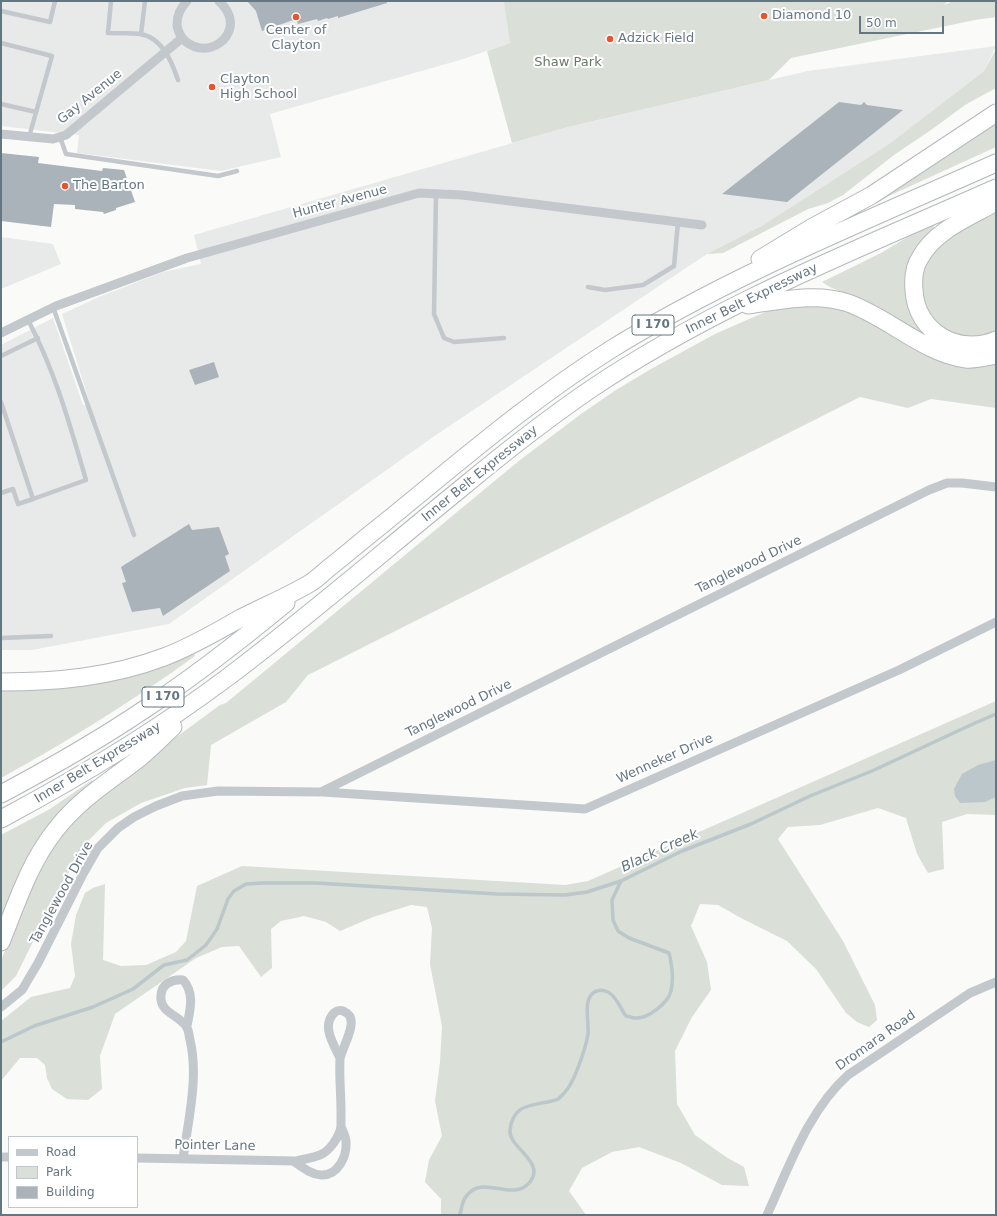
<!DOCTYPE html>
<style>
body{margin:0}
#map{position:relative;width:997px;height:1216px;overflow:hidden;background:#fafaf8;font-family:"DejaVu Sans",sans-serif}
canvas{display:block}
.frame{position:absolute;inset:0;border:2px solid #657683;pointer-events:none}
.legend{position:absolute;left:8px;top:1136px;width:130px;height:72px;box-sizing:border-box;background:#fff;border:1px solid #c1c8cd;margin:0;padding:5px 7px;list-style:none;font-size:12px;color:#657683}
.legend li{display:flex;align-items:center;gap:8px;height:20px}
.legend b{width:20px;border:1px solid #c1c8cd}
.scale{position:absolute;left:859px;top:16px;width:85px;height:18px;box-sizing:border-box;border:2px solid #657683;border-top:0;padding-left:5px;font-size:12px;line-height:14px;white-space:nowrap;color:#657683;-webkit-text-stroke:3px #fff;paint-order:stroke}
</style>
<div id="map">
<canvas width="997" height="1216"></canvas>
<div class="frame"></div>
<ul class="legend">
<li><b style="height:5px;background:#c3c8cc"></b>Road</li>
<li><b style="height:11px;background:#dadfd7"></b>Park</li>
<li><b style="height:11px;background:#aab3b9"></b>Building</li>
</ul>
<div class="scale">50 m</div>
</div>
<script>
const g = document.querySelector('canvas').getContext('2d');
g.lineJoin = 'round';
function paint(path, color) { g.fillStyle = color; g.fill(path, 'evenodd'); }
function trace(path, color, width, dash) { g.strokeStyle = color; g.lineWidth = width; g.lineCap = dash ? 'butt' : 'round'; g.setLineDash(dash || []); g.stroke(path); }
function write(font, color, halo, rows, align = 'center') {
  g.font = font + ' "DejaVu Sans",sans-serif'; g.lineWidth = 4; g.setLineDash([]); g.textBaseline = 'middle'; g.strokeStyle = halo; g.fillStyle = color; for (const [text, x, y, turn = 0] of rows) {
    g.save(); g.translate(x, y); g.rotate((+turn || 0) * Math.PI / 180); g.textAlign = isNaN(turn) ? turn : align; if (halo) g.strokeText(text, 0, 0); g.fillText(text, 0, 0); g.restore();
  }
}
paint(new Path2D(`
 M 1,1 L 711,1 L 510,43 L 460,60 L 270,114 L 281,157 L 221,171 L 77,153 L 79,135 L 1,126 Z
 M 996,46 L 984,71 L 889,144 L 763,225 L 707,254 L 436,435 L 169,624 L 32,650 L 1,650 L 1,345 L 53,318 L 83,405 L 90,404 L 62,314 L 99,297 L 163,272 L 201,264 L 194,235 L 568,127 L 808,71 Z
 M 1,237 L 53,244 L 61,264 L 1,289 Z`), '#e8e9e9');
paint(new Path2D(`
 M 504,1 L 949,1 L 943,5 L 949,3 L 951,1 L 996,1 L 996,17 L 975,20 L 791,58 L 769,80 L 568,127 L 512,143 L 487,51 L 510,43 Z
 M 996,49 L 996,88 L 965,105 L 931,130 L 894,155 L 843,195 L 828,203 L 808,209 L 723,253 L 707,254 L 763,225 L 889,144 L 984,71 Z
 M 996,119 L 996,147 L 893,194 L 861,211 L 859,207 Z
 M 996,208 L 996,330 L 987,335 L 969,338 L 954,335 L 933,322 L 921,298 L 921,270 L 936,243 Z
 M 933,225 L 935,230 L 923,239 L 913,253 L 907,285 L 907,301 L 912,312 L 929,338 C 906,324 883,309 859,298 C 846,293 833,290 822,282 L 881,253 L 914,233 Z
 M 794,303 L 839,308 L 996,362 L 996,408 L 931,399 L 908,408 L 860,397 L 308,675 L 286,702 L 211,745 L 207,785 L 185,788 L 141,803 L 106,823 L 87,842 L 58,891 L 16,976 L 1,991 L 1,960 L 41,866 L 56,841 L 99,794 L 220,705 L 226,703 L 520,460 L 581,414 L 616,390 L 651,369 L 715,334 L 772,309 Z
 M 192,650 L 195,656 C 133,701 68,741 1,778 L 1,686 Z
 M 996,701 L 996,815 L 967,814 L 942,822 L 944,869 L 928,873 L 917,854 L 906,818 L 878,808 L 820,825 L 788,827 L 778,839 L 843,941 L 875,1005 L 877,1020 L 869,1027 L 857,1022 L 846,1013 L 816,969 L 787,941 L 741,918 L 718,905 L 700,904 L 691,926 L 707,962 L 711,990 L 692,1017 L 675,1051 L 677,1104 L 695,1135 L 726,1157 L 744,1167 L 749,1186 L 722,1185 L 681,1163 L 639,1147 L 612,1152 L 582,1168 L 569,1191 L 586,1215 L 441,1215 L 441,1199 L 425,1182 L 429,1160 L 442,1136 L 435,1101 L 440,1062 L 442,1026 L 430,964 L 432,928 L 427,907 L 411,905 L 373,917 L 340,931 L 326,922 L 304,916 L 281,921 L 271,929 L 272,968 L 261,977 L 239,946 L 222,947 L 196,958 L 115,1014 L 100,1056 L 102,1089 L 88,1100 L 67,1099 L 52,1089 L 47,1078 L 45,1065 L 37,1058 L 20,1058 L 1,1081 L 1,1021 L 31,997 L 70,988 L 75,976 L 71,944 L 76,915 L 85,893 L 93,888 L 105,884 L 103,960 L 121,966 L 146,965 L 176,952 L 186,941 L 197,886 L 242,866 L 565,885 L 588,881 Z
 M 92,780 L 94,784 L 1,924 L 1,835 L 50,809 Z`), '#dadfd7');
paint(new Path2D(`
 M 996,760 L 996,797 L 985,802 L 960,803 L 955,796 L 954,789 L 962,774 L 978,765 Z`), '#bbc7cb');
trace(new Path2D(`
 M 1,1042 L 34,1026 L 93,1007 L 133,989 L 164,965 L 187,960 L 206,945 L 217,929 L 228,899 L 234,891 L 246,884 L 262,883 L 316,883 L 497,894 L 565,895 L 587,892 L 621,881
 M 460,1215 C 461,1210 462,1203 465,1198 C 481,1172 510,1202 528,1184 C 549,1163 508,1148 510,1130 C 513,1106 527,1106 547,1102 C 550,1101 555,1101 558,1099 C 562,1096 568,1089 570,1085 C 577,1073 586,1047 588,1034 C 589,1022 584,1005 591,995 C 595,990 602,989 608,992 C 617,997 620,1008 626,1016 C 629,1016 632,1018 635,1018 C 648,1019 668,1003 671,991 C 674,978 672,965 669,953 L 629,938 L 618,931 L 613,920 L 612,900 L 621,881 L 682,851 L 751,824 L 810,796 L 872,771 L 975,723 L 996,714`), '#bbc7cb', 3.5);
paint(new Path2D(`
 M 247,1 L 387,1 L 387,3 L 338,18 L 338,16 L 328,19 L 327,18 L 318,21 L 317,19 L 298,24 L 296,19 L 262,31 L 256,11 Z
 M 839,102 L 861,105 L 864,102 L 867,105 L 903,110 L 787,202 L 722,194 Z
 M 1,153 L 39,157 L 38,163 L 102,171 L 103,168 L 124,170 L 135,202 L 116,208 L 116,210 L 104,214 L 103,212 L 75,209 L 75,205 L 54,204 L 51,227 L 1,221 Z
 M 214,362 L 219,377 L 195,385 L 189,370 Z
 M 189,524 L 192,530 L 219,527 L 229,554 L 225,556 L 230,571 L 163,616 L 160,608 L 132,612 L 122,583 L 126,582 L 121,567 Z`), '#aab3b9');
const highway = new Path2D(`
 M 996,202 C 970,217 935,230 920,258 C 914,267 913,279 914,290 C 916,332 958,356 996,340
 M 760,259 L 811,228 L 872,195 L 996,113
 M 748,305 C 780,301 816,292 848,303 C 888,317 925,354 966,359 C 976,360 986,357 996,355
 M 1,682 C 57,682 111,677 164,657 C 191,647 216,632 241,618 C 264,606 289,596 312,582 C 318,578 324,572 330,567 C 348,553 365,538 383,524 C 457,464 529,401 610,350 C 731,275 866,221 996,163
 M 1,794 C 50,768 99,740 145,709 C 194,677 241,640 286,603
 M 1,819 C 80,777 156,731 228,677 C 309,616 385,550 464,486 C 505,452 547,419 591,389 C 717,304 859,249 996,188
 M 1,942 C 16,905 29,864 54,832 C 77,801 107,783 137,760 C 150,750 161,738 173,727`);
trace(highway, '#b4b9bd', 19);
trace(new Path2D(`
 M 111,1 L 108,33 C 119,33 130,33 140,34 C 162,37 172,62 178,80
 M 1,11 L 50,22 L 55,1
 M 141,34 L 145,1
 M 1,43 L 52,56 L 29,137
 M 1,104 L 36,112
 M 60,137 L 66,154 L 218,176 L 237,171
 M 436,194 L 434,314 L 444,338 L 454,342 L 504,338
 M 588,287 L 605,290 L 643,285 L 674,266 L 678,222
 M 53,307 L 134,535
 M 1,356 L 38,338
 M 1,402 L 33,499 L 86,480 C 70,425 55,371 28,320
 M 1,493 L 13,489 L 18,504 L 33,499
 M 1,638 L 51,636`), '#c3c8cc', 4.5);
trace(new Path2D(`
 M 187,1 C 180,9 177,15 177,25 C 178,32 181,37 185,41 C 209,61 241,35 227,11 C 225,7 222,4 219,1
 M 1,134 L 53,139 L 66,135 L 182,38
 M 1,333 L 56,306 L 187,258 L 419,193 L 462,195 L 702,225
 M 323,792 L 585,809 L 899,670 L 996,622
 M 1,1007 L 22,990 L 38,963 L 83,874 L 98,848 L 118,828 L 134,817 L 156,806 L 182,796 L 218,791 L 321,792 L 929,490 L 947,483 L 962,483 L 996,487
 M 1,1157 L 9,1157
 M 137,1158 L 296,1161 C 304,1159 312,1158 320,1155 C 330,1151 339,1137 341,1127 C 341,1122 341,1116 341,1111 C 341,1094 339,1076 340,1059 C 341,1049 361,1019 345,1012 C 342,1010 337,1010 334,1013 C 321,1026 334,1045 340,1058
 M 183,1159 C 188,1121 199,1077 190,1040 C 189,1036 189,1031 187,1028 C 182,1016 159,1013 161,996 C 161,984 172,979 183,980 C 195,993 190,1010 187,1026
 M 293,1161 C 302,1167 310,1174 321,1175 C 338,1176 347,1156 346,1142 C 346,1137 343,1131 341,1127
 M 767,1215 C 789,1167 808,1111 848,1075 L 970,993 L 996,982`), '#c3c8cc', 9);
trace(highway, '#fff', 17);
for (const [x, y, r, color] of [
 [764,16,4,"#e4572e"],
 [296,17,4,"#e4572e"],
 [610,39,4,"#e4572e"],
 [212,87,4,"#e4572e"],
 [65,186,4,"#e4572e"]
]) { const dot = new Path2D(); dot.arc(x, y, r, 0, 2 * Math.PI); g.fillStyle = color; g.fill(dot); trace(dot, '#fff', 1.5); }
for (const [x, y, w] of [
 [653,325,42],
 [163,697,42]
]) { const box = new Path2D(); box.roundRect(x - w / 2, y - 10, w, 20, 3); g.fillStyle = '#fff'; g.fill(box); trace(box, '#657683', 1); }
write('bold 12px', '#657683', null, [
 ["I 170",653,325],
 ["I 170",163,697]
]);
write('13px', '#657683', '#fff', [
 ["Diamond 10",772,16],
 ["Center of",296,31,"center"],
 ["Clayton",296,46,"center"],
 ["Adzick Field",618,39],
 ["Clayton",220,80],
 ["High School",220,95],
 ["The Barton",73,186]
], 'left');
write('13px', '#687a64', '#fff', [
 ["Shaw Park",568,63]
]);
write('13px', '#657683', '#fff', [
 ["Gay Avenue",90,97,-39],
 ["Hunter Avenue",340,202,-15],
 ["Inner Belt Expressway",752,299,-26],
 ["Inner Belt Expressway",480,474,-39],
 ["Tanglewood Drive",749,565,-26],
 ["Tanglewood Drive",459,709,-26],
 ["Wenneker Drive",665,759,-24],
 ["Inner Belt Expressway",98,763,-31],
 ["Tanglewood Drive",62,893,-61],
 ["Dromara Road",876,1041,-35],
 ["Pointer Lane",215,1146,1]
]);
write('italic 14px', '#60757c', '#fff', [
 ["Black Creek",660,851,-25]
]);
</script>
